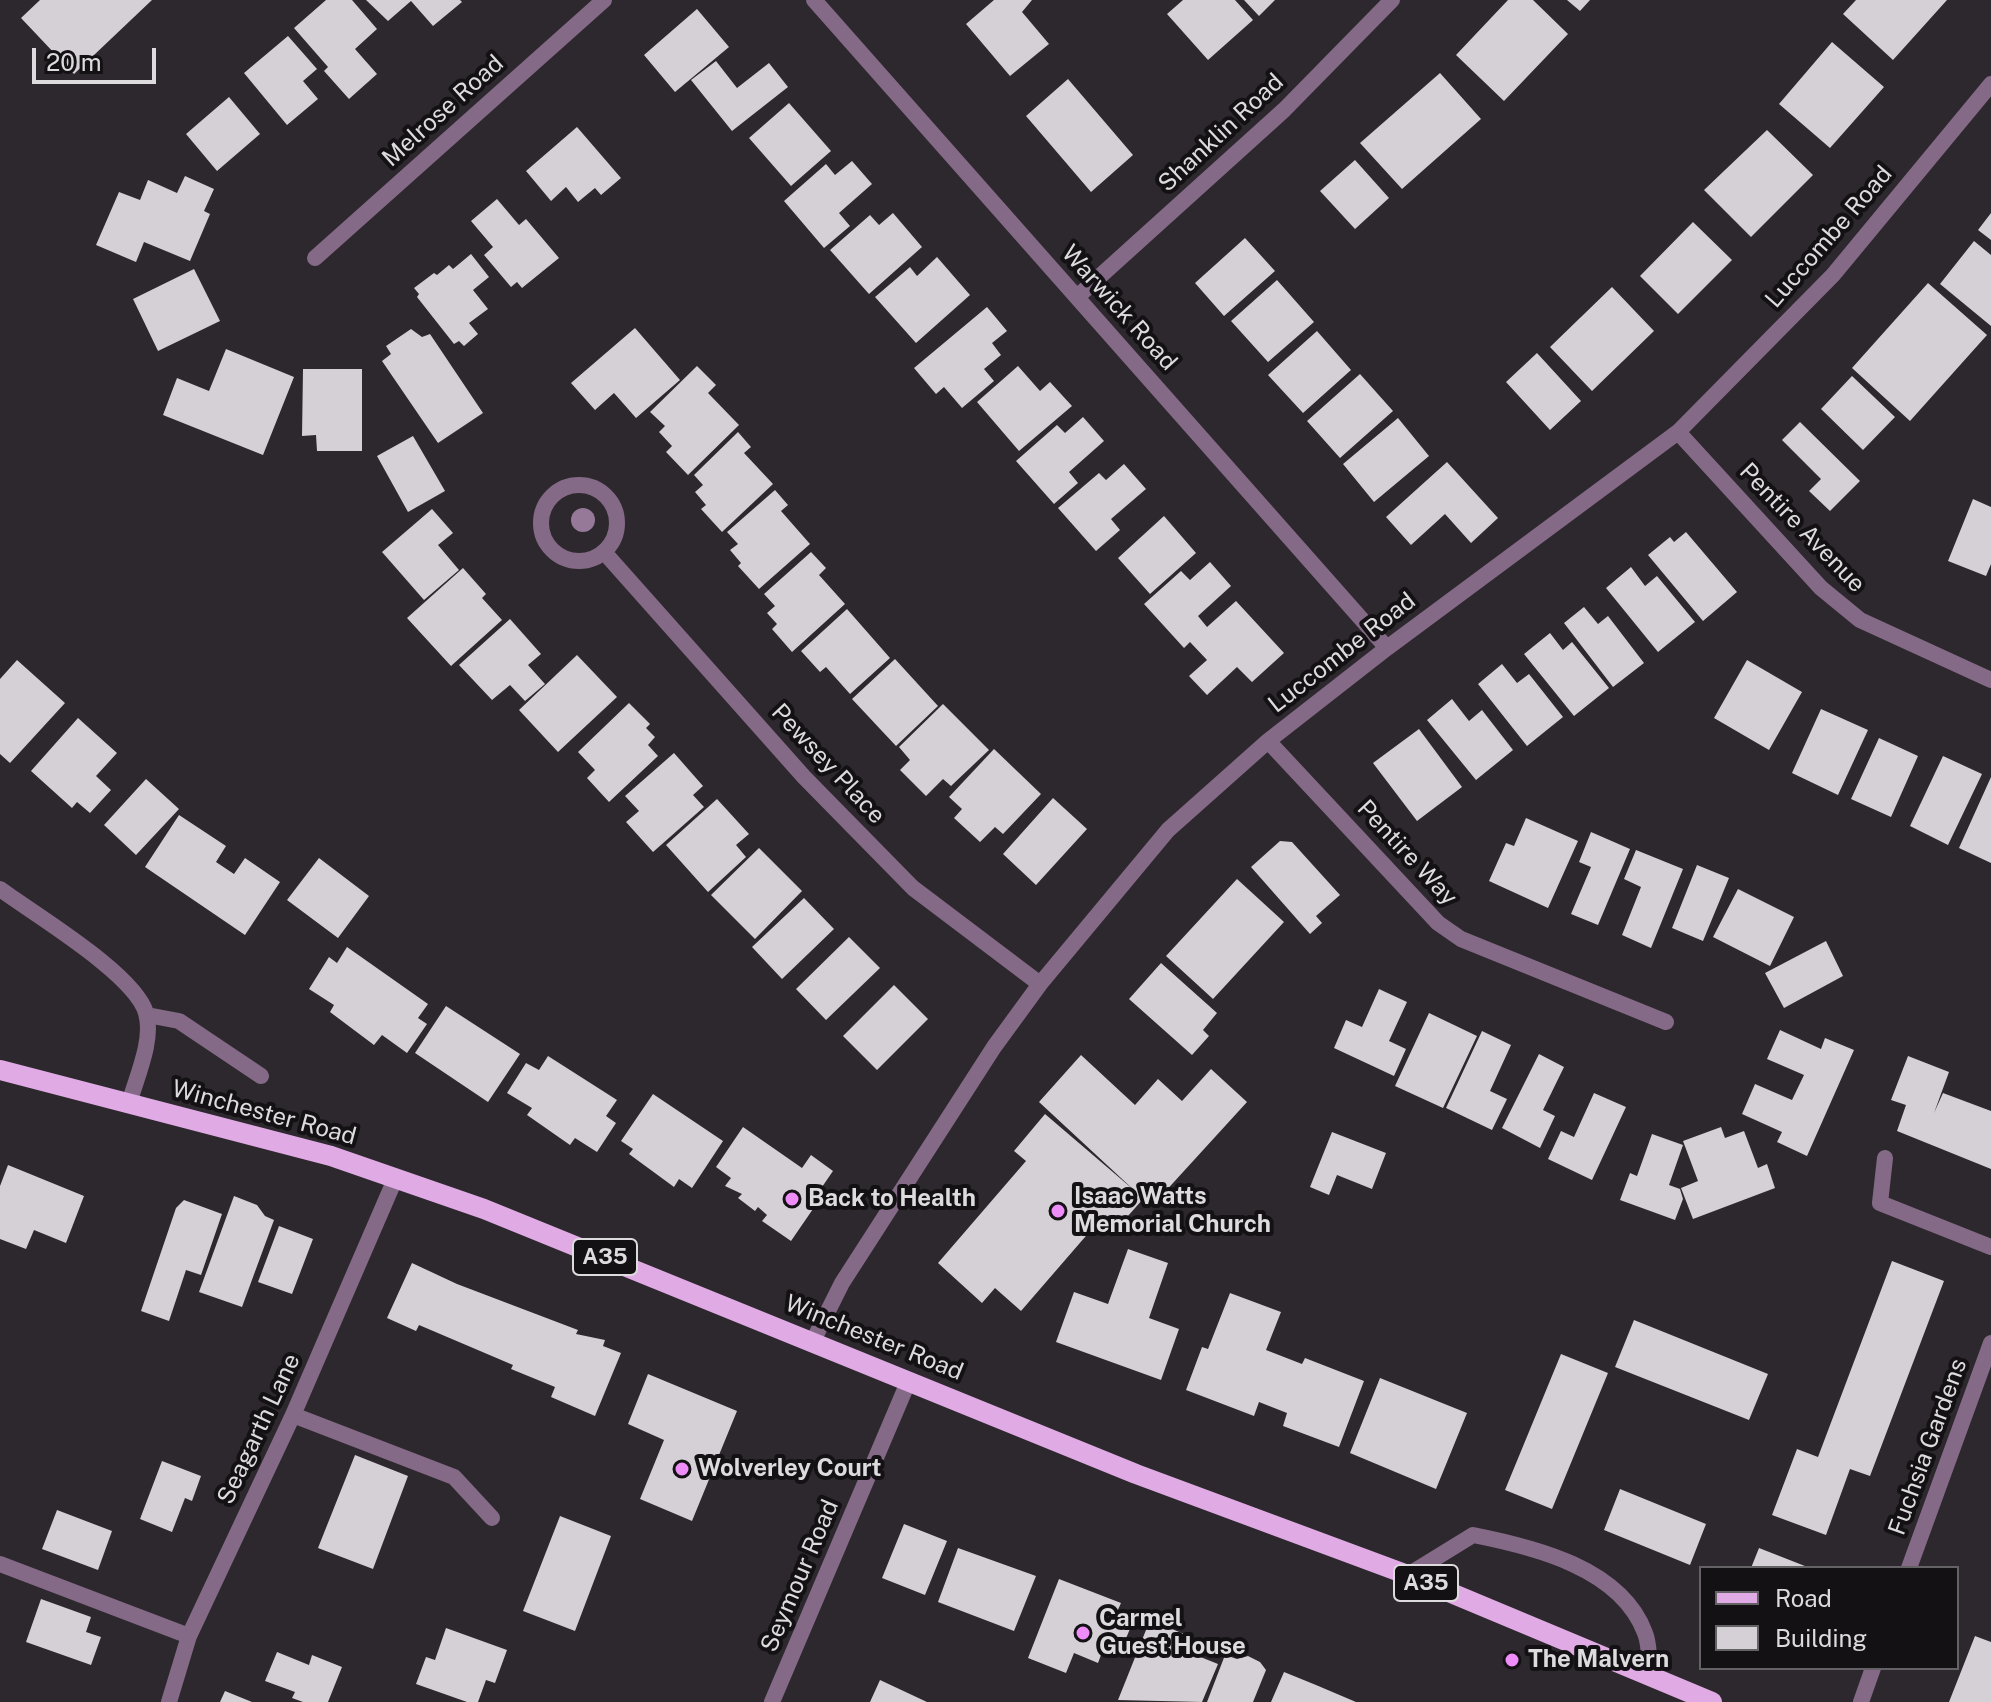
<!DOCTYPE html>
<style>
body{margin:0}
#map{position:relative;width:1991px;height:1702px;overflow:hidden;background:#2d282d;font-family:"Public Sans",sans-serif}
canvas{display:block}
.legend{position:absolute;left:1699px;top:1566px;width:260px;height:104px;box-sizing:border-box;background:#141114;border:2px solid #656265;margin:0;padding:10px 14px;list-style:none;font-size:24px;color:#dedbde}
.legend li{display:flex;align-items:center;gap:16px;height:40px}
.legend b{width:40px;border:2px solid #656265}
.scale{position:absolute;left:32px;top:48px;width:124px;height:36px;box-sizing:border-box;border:4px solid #dedbde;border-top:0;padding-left:10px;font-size:24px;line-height:28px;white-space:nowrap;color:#dedbde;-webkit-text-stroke:6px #141114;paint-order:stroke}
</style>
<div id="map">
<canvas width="1991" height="1702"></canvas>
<ul class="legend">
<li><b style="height:10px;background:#e0aae5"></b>Road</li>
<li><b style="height:22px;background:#d5cfd6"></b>Building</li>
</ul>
<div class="scale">20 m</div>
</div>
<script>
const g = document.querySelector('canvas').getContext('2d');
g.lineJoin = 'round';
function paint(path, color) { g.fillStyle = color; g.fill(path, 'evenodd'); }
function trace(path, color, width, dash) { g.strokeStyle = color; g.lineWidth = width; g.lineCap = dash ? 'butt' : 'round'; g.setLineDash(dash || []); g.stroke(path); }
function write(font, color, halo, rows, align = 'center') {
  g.font = font + ' "Public Sans",sans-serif'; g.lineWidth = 8; g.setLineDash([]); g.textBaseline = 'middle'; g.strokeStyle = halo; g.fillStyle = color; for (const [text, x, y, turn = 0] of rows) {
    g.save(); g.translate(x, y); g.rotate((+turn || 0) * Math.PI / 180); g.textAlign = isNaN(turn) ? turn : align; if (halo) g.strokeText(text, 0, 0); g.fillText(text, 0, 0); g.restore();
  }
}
paint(new Path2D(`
 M 40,0 L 152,0 L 74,74 L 21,18 Z
 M 326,0 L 352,0 L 377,29 L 355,49 L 377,74 L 349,99 L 324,71 L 328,67 L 294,28 Z
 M 366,0 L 460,0 L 462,2 L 433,26 L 411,1 L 388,21 Z
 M 994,0 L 1032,0 L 1022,12 L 1049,44 L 1010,76 L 966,24 Z
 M 1183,0 L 1235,0 L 1253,20 L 1208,60 L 1167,14 Z
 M 1244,0 L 1275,0 L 1259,16 Z
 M 1508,0 L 1533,0 L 1568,34 L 1504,101 L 1456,55 Z
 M 1567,0 L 1590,0 L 1580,11 Z
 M 1856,0 L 1947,0 L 1893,60 L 1843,14 Z
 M 697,9 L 729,47 L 675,92 L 644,55 Z
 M 288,36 L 317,69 L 303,81 L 318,99 L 287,125 L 244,73 Z
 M 1832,42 L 1884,87 L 1830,148 L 1779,104 Z
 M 716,61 L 737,88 L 769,63 L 788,87 L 732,131 L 691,80 Z
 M 1440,73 L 1481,119 L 1402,189 L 1360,143 Z
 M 1068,79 L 1133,155 L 1091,192 L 1026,116 Z
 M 229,97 L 260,134 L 217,171 L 186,134 Z
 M 789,103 L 831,151 L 791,186 L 749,138 Z
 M 577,127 L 621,178 L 601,195 L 595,188 L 578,202 L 566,187 L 551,201 L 526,171 Z
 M 1767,130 L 1813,175 L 1751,237 L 1704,190 Z
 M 1355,160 L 1389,198 L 1355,229 L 1320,191 Z
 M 852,161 L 872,184 L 839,213 L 850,226 L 824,248 L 784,201 L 826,164 L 835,175 Z
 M 185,176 L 214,189 L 204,211 L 210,214 L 190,261 L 144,242 L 136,262 L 96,245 L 119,192 L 140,200 L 148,180 L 177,193 Z
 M 497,199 L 519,225 L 526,219 L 559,258 L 522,288 L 517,282 L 511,287 L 484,255 L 493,247 L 471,221 Z
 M 893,213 L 922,247 L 869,294 L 830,250 L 870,215 L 879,225 Z
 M 1991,213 L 1991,240 L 1978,230 Z
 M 1693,222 L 1732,260 L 1678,314 L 1640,276 Z
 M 1245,238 L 1275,271 L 1224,316 L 1195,283 Z
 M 1974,241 L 1991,255 L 1991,326 L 1940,284 Z
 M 471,254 L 489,277 L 473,290 L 488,309 L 469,323 L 478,334 L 464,346 L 459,341 L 454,344 L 417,297 L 419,294 L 414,288 L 434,273 L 437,275 L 449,265 L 453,269 Z
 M 937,257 L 970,295 L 916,343 L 875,297 L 910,267 L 917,276 Z
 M 194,269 L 220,321 L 158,351 L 133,299 Z
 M 1277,280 L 1314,322 L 1268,362 L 1231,321 Z
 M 1928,283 L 1987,335 L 1910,421 L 1852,368 Z
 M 1612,287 L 1654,331 L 1592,391 L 1550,347 Z
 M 987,307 L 1007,331 L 992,343 L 1001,355 L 984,369 L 994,381 L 962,408 L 944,387 L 936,394 L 914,368 Z
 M 635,328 L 680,380 L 636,418 L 614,393 L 595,410 L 571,383 Z
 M 411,329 L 422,337 L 430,334 L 483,413 L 438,443 L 382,361 L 391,354 L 386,346 Z
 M 1317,331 L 1351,370 L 1303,413 L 1268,375 Z
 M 226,349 L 294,377 L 263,455 L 163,415 L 177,378 L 209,391 Z
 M 1537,353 L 1581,401 L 1550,430 L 1506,382 Z
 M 697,366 L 716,385 L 708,393 L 739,425 L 688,475 L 666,452 L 672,446 L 659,432 L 665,426 L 650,412 Z
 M 1018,366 L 1040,391 L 1050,382 L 1072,406 L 1019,451 L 977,402 Z
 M 303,369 L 362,369 L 362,451 L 317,451 L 316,435 L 302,436 Z
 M 1360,374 L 1393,411 L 1340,458 L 1307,421 Z
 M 1852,376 L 1895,417 L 1863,450 L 1821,409 Z
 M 1083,417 L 1104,441 L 1069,472 L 1078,483 L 1054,504 L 1016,461 L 1057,425 L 1065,433 Z
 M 1398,418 L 1429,456 L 1374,502 L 1343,464 Z
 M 1800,422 L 1860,481 L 1830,511 L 1809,491 L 1821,479 L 1782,440 Z
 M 738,432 L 751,447 L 744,453 L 773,484 L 722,532 L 701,509 L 706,505 L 695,492 L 703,485 L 694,475 Z
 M 413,436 L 445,491 L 408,512 L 377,456 Z
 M 1447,462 L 1498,518 L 1471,543 L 1445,514 L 1411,545 L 1386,517 Z
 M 1124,464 L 1146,489 L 1111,519 L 1120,530 L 1096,551 L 1058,508 L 1099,473 L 1106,480 Z
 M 775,490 L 788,505 L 781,511 L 810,544 L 759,589 L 738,566 L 741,563 L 730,550 L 738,544 L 727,532 Z
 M 1973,499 L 1991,507 L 1991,564 L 1986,576 L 1948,561 Z
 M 432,509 L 453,533 L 438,545 L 459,570 L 424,600 L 382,552 Z
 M 1164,516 L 1196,553 L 1150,594 L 1118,558 Z
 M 1686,532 L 1737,592 L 1703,621 L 1648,555 L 1670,537 L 1674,542 Z
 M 811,552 L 826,568 L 819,575 L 845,604 L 792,652 L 772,629 L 777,624 L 767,613 L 775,606 L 764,594 Z
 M 1210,562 L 1231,586 L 1198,616 L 1207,627 L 1236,601 L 1284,653 L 1252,682 L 1237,667 L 1207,695 L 1189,676 L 1207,660 L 1190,642 L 1184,648 L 1144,604 L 1181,571 L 1190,580 Z
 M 1631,567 L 1645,586 L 1657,576 L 1695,622 L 1658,652 L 1606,588 Z
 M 463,568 L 486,594 L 482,598 L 502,620 L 451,666 L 407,618 Z
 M 1584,607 L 1598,624 L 1608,616 L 1644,663 L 1613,687 L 1564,623 Z
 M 847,609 L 890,658 L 850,694 L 826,667 L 820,672 L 801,651 Z
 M 510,619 L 541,654 L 528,665 L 545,684 L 525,701 L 510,685 L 492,700 L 459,665 Z
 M 1550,633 L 1563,650 L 1572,642 L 1609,688 L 1574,716 L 1524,654 Z
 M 577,655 L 617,697 L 558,752 L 519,710 Z
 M 895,659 L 938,706 L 896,746 L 852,699 Z
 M 17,660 L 65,703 L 10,763 L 0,754 L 0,679 Z
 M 1747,660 L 1802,692 L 1769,750 L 1714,718 Z
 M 1502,664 L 1517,683 L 1529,674 L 1563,717 L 1527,746 L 1478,684 Z
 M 1452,699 L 1469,721 L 1482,710 L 1513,750 L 1476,780 L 1427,720 Z
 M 629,703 L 650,724 L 646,728 L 655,737 L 648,745 L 658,756 L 609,802 L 587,778 L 595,770 L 578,752 Z
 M 943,704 L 989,750 L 951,786 L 943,779 L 926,796 L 900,770 L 910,760 L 899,747 Z
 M 1821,709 L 1868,730 L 1838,795 L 1792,773 Z
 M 78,718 L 117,753 L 96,776 L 111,790 L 90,813 L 77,802 L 72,808 L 31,771 Z
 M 1419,729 L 1462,787 L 1417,821 L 1373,763 Z
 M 1879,738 L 1918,756 L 1891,817 L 1851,799 Z
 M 994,749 L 1041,794 L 1003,834 L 995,827 L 980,842 L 954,818 L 962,809 L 949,797 Z
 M 674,753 L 703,786 L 693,795 L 704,807 L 653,852 L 626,822 L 639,811 L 625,796 Z
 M 1943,756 L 1982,774 L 1948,845 L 1910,826 Z
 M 1991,777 L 1991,863 L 1959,848 Z
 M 146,779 L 179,809 L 136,855 L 104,825 Z
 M 1053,798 L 1087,829 L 1036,885 L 1003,854 Z
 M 717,799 L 749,834 L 736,845 L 746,857 L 708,892 L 666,845 Z
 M 179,815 L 226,846 L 216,862 L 234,874 L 245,858 L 280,882 L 245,935 L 145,867 Z
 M 1526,818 L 1578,841 L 1548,908 L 1489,881 L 1506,843 L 1514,846 Z
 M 1591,832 L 1630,849 L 1598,925 L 1571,914 L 1591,867 L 1579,862 Z
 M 1280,841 L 1292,842 L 1340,895 L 1316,916 L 1322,923 L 1310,934 L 1251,867 Z
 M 759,848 L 802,891 L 755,939 L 711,895 Z
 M 1636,850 L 1683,869 L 1651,948 L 1622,935 L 1641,887 L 1624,879 Z
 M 319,858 L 369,896 L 338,938 L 287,900 Z
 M 1697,865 L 1729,878 L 1703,941 L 1672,928 Z
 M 1237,879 L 1284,922 L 1213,999 L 1166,956 Z
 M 1738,889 L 1794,917 L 1770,966 L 1713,937 Z
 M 804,898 L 834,929 L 782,979 L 752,947 Z
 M 849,937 L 880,968 L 826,1020 L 796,989 Z
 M 1826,941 L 1843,976 L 1784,1008 L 1765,973 Z
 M 347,947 L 428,1004 L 418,1018 L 427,1024 L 407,1053 L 382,1035 L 374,1045 L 330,1012 L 334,1005 L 309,989 L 329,957 L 337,963 Z
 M 1161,963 L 1217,1013 L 1203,1030 L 1209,1036 L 1192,1055 L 1129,999 Z
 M 894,985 L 928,1019 L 877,1070 L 843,1036 Z
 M 1379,989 L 1407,1002 L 1389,1041 L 1406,1049 L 1394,1076 L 1334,1048 L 1346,1020 L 1362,1027 Z
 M 446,1006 L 520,1054 L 488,1102 L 415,1053 Z
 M 1429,1013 L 1477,1036 L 1443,1108 L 1395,1086 Z
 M 1780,1030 L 1821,1049 L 1825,1038 L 1854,1050 L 1807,1156 L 1777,1142 L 1782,1132 L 1742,1114 L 1755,1084 L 1792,1100 L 1804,1075 L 1767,1059 Z
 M 1482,1031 L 1511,1045 L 1490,1091 L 1507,1099 L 1492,1130 L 1446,1108 Z
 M 1539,1054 L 1564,1067 L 1543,1110 L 1555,1116 L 1540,1148 L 1502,1128 Z
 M 1081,1055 L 1135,1105 L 1158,1079 L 1182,1101 L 1211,1069 L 1247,1102 L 1152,1206 L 1143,1199 L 1112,1234 L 1098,1222 L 1021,1311 L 995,1288 L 982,1303 L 938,1263 L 1026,1161 L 1014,1151 L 1045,1114 L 1135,1191 L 1039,1102 Z
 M 548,1056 L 617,1100 L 606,1116 L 616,1123 L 597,1152 L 575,1138 L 570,1145 L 527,1115 L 532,1108 L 507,1093 L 526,1063 L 539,1070 Z
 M 1908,1056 L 1949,1072 L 1934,1113 L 1943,1093 L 1991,1111 L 1991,1169 L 1897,1131 L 1906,1105 L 1891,1100 Z
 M 1594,1093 L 1626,1107 L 1592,1180 L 1548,1159 L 1561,1131 L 1574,1137 Z
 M 653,1094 L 723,1141 L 692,1188 L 679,1179 L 674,1187 L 629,1154 L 633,1149 L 621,1141 Z
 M 743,1127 L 802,1168 L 811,1155 L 833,1171 L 822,1187 L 826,1190 L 791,1241 L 762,1221 L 767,1215 L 758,1207 L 755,1211 L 738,1198 L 742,1194 L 725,1186 L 731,1178 L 716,1167 Z
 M 1721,1127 L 1725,1138 L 1744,1131 L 1758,1168 L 1767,1164 L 1775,1188 L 1693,1219 L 1681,1188 L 1698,1181 L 1683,1141 Z
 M 1332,1132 L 1386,1153 L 1372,1189 L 1337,1175 L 1329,1195 L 1310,1187 Z
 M 1652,1134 L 1683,1145 L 1669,1185 L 1680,1189 L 1683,1199 L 1675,1220 L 1620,1200 L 1630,1173 L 1637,1176 Z
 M 8,1165 L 84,1196 L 66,1243 L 34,1230 L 26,1249 L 0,1239 L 0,1186 Z
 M 234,1196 L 257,1205 L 265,1216 L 274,1220 L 242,1307 L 199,1292 Z
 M 184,1200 L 222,1214 L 201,1275 L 186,1270 L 169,1321 L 141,1311 L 176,1208 Z
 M 279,1226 L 313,1239 L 292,1294 L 258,1282 Z
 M 1128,1249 L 1168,1263 L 1149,1318 L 1179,1329 L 1161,1380 L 1056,1342 L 1074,1292 L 1108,1304 Z
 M 1892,1261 L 1944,1281 L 1870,1476 L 1850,1469 L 1826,1535 L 1772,1515 L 1797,1449 L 1818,1457 Z
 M 412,1263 L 457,1284 L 578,1330 L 576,1334 L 605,1340 L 603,1346 L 621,1353 L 595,1416 L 551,1397 L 555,1387 L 511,1369 L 513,1365 L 419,1325 L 416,1331 L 387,1318 Z
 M 1230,1293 L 1281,1312 L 1266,1350 L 1302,1364 L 1305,1358 L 1364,1381 L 1339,1447 L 1283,1426 L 1287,1413 L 1259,1402 L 1254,1416 L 1186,1390 L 1202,1347 L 1208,1349 Z
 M 1634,1320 L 1768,1374 L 1749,1420 L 1615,1367 Z
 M 1561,1354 L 1608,1373 L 1552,1509 L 1505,1490 Z
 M 648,1374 L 737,1411 L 692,1521 L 640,1499 L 664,1440 L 628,1424 Z
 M 1380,1378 L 1467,1413 L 1436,1489 L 1350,1453 Z
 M 355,1455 L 408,1476 L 373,1569 L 318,1548 Z
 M 162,1461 L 201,1476 L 192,1501 L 185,1498 L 172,1532 L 140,1519 Z
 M 1620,1489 L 1706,1524 L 1690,1565 L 1604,1530 Z
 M 57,1510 L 112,1531 L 98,1570 L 42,1549 Z
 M 560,1516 L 611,1536 L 575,1631 L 523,1611 Z
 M 904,1524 L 947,1541 L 925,1595 L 882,1578 Z
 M 958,1548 L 1036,1576 L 1014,1631 L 938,1602 Z
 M 1759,1548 L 1810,1568 L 1751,1568 Z
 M 1059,1579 L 1121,1603 L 1117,1612 L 1134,1619 L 1120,1653 L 1104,1647 L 1098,1663 L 1074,1653 L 1066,1673 L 1028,1658 Z
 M 41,1599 L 91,1617 L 86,1632 L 101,1637 L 91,1665 L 26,1642 Z
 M 1150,1620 L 1189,1636 L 1183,1650 L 1218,1664 L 1202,1702 L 1118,1700 Z
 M 446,1628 L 507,1650 L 495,1683 L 486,1680 L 478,1702 L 467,1702 L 416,1684 L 426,1657 L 435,1660 Z
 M 1975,1636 L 1991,1642 L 1991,1702 L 1949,1702 Z
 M 277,1652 L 309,1665 L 312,1655 L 342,1667 L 328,1702 L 303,1702 L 292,1698 L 295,1692 L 265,1681 Z
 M 1225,1655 L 1237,1659 L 1248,1656 L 1260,1662 L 1266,1670 L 1253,1702 L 1207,1702 Z
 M 1284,1672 L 1316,1685 L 1356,1702 L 1271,1702 Z
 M 880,1680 L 927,1702 L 870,1702 Z
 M 225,1691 L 252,1702 L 220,1702 Z`), '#d5cfd6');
trace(new Path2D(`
 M 814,0 L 1387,648
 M 315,258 L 604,0
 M 1077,297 L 1284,110 L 1392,0
 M 1678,432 L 1821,588 L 1860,620 L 1991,680
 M541 523a38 38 0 1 1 76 0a38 38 0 1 1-76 0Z
 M 604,552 L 804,777 L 913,888 L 1040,984
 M 1268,741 L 1438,923 L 1461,939 L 1666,1022
 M 0,889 C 35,915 135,974 146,1013 C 154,1040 136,1078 129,1104
 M 147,1015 L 179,1021 L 261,1076
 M 1885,1158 L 1880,1203 L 1991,1247
 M 813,1341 L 842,1283 L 994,1047 L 1040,984 L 1168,830 L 1268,741 L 1387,648 L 1678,432 L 1833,275 L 1991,84
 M 293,1415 L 454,1477 L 492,1518
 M 0,1564 L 189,1636
 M 1909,1568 L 1991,1343
 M 1408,1575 L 1473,1535 C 1534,1547 1621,1568 1645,1633 C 1650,1645 1649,1663 1650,1676
 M 169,1702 L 189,1636 L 293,1415 L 396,1177
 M 772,1702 L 909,1380
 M 1861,1702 L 1873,1668`), '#846a87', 16);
trace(new Path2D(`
 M 0,1070 L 331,1156 L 484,1209 L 1136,1474 L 1408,1575 L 1712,1702`), '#e0aae5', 20);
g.fillStyle = '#967998';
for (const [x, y] of [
 [583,520]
]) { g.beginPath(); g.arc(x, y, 12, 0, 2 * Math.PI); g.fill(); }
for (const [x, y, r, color] of [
 [792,1199,8,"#ee8cf8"],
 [1058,1211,8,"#ee8cf8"],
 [682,1469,8,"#ee8cf8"],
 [1083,1633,8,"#ee8cf8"],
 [1512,1660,8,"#ee8cf8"]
]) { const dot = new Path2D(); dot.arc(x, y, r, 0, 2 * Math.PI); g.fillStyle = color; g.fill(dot); trace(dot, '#141114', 3); }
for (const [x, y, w] of [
 [605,1257,64],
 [1426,1583,64]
]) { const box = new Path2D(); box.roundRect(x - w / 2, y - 18, w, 36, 6); g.fillStyle = '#141114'; g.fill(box); trace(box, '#dedbde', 2); }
write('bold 22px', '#dedbde', null, [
 ["A35",605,1257],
 ["A35",1426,1583]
]);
write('24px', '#dedbde', '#141114', [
 ["Melrose Road",443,111,-42],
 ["Shanklin Road",1221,133,-43],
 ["Luccombe Road",1829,237,-49],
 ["Warwick Road",1119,308,48],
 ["Pentire Avenue",1802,528,46],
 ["Luccombe Road",1342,653,-38],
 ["Pewsey Place",828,764,47],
 ["Pentire Way",1407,853,47],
 ["Winchester Road",264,1113,15],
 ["Winchester Road",874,1338,22],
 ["Seagarth Lane",259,1429,-65],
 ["Fuchsia Gardens",1928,1447,-70],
 ["Seymour Road",800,1576,-67]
]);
write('bold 24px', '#dedbde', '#141114', [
 ["Isaac Watts",1074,1197],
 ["Memorial Church",1074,1225],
 ["Back to Health",808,1199],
 ["Wolverley Court",698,1469],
 ["Carmel",1099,1619],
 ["Guest House",1099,1647],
 ["The Malvern",1528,1660]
], 'left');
</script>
